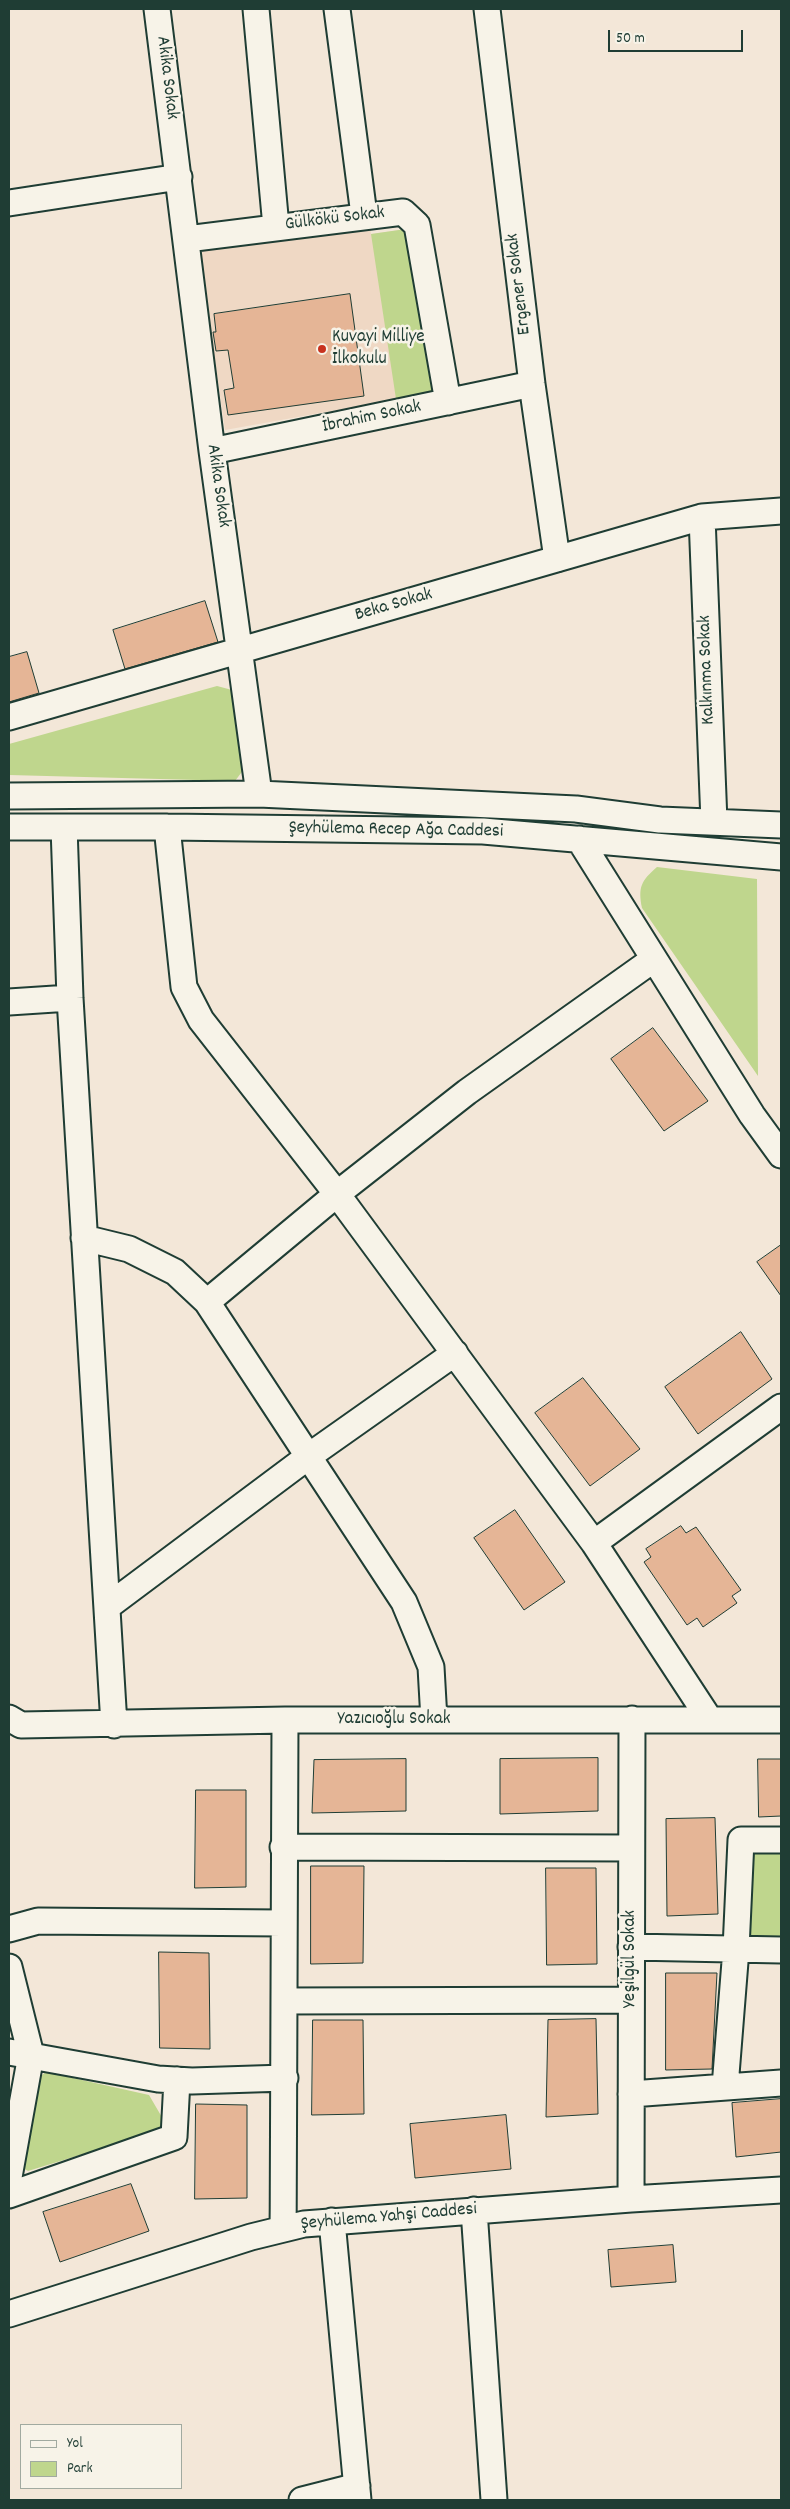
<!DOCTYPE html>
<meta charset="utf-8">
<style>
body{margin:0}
#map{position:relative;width:790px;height:2509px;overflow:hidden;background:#f3e7d8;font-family:Dekko,sans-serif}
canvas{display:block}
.frame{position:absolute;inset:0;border:10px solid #1f3d34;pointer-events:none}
.legend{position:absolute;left:20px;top:2424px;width:162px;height:65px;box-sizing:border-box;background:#f7f3e8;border:1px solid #a1aaa0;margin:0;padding:6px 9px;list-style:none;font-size:15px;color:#1f3d34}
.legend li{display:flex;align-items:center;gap:10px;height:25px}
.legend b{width:25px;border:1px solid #a1aaa0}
.scale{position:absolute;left:608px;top:30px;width:135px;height:22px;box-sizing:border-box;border:2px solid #1f3d34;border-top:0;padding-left:6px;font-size:15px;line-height:18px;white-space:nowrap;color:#1f3d34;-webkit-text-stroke:4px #f7f3e8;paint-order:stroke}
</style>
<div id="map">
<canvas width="790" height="2509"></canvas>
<div class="frame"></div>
<ul class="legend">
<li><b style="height:6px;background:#f7f3e8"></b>Yol</li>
<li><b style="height:14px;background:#bfd68d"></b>Park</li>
</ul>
<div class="scale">50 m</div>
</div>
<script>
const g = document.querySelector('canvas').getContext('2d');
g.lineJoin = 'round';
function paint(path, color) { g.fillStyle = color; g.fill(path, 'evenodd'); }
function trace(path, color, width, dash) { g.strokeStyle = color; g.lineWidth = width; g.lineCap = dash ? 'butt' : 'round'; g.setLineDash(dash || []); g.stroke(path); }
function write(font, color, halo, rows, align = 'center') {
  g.font = font + ' Dekko,sans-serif'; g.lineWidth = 5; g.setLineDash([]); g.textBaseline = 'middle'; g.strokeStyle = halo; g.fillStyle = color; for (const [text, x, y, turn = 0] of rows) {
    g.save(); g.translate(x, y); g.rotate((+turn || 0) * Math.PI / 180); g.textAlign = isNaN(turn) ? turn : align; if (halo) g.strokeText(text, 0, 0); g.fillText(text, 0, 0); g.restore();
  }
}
paint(new Path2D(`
 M 370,228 L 371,234 L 406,229 L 417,306 L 438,392 L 225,430 L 200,255 L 206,247 Z`), '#efd8c4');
paint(new Path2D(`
 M 406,229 L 417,306 L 425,305 L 438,392 L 396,399 L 371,234 Z
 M 217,686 L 232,690 L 244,769 L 235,781 L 9,775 L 9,744 Z
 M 657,867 L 757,879 L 758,1076 L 642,908 C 638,887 641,881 657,867 Z
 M 751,1848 L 781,1849 L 781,1936 L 750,1936 Z
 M 46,2072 L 149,2095 L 163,2119 L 158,2131 L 28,2171 L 21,2167 L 34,2081 Z`), '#bfd68d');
const building = new Path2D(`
 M 350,294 L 364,396 L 228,415 L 224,390 L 234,388 L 228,350 L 216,351 L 213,332 L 216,332 L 214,314 Z
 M 205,601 L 218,642 L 125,669 L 113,630 Z
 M 27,652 L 39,693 L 9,702 L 9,657 Z
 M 653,1028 L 708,1101 L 664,1131 L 611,1059 Z
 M 781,1245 L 781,1296 L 757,1262 Z
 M 741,1332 L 772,1379 L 698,1434 L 665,1387 Z
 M 583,1378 L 640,1449 L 590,1486 L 535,1413 Z
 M 515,1510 L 565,1582 L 524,1610 L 474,1538 Z
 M 681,1526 L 686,1533 L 696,1527 L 741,1590 L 732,1596 L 737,1603 L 703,1627 L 697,1618 L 687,1625 L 644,1562 L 651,1557 L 646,1549 Z
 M 598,1758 L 598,1811 L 500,1814 L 500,1759 Z
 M 406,1759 L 406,1811 L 312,1813 L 314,1760 Z
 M 758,1759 L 781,1759 L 781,1816 L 759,1817 Z
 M 196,1790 L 246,1790 L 246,1887 L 195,1888 Z
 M 715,1818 L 718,1914 L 667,1916 L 666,1819 Z
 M 311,1866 L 364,1866 L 363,1963 L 311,1964 Z
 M 546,1868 L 596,1868 L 597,1964 L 547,1965 Z
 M 159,1952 L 209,1953 L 210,2049 L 160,2048 Z
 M 666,1973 L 717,1973 L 712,2069 L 666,2070 Z
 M 596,2019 L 598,2114 L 546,2117 L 548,2020 Z
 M 313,2020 L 363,2020 L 364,2114 L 312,2115 Z
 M 781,2099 L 781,2152 L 736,2157 L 732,2103 Z
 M 196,2104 L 247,2105 L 247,2198 L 195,2199 Z
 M 506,2115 L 511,2169 L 415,2178 L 410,2124 Z
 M 131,2184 L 149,2231 L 60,2262 L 43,2212 Z
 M 673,2245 L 676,2282 L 611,2287 L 608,2250 Z`);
paint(building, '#e5b596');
trace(building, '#1f3d34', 1);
const minor = new Path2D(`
 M 157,9 L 212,451 L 259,794
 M 256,9 L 276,227
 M 337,9 L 364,215
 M 487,9 L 532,384 L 557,559
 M 9,203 L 179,177
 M 187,239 L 403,212 L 417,225 L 448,402
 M 212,451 L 532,384
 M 702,517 L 714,822
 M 9,717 L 702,517 L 781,511
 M 9,796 L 259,794 L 576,809 L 660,820 L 781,825
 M 9,827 L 167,827 L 483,831 L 781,857
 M 64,827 L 70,998 L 114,1725
 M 167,827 L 184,987 L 201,1020 L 337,1194 L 594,1543 L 710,1720
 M 579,839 L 752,1115 L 781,1155
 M 9,1002 L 70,998
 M 84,1238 L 129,1249 L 175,1272 L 207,1302 L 404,1602 L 431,1667 L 434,1720
 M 207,1302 L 337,1194 L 467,1092 L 654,959
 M 594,1543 L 781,1407
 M 107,1607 L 309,1456 L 455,1353
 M 9,1718 L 21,1725 L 285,1720 L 781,1720
 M 283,1847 L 631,1848
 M 9,1929 L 38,1921 L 282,1923
 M 631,1947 L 781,1950
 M 9,1967 L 31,2055 L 9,2177
 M 284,2001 L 631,2000
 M 9,2052 L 158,2079 L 192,2081 L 285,2078
 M 725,2087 L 736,1949 L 741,1840 L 781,1840
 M 631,2094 L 781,2083
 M 9,2195 L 174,2137 L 177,2080
 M 631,2199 L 632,1719
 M 474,2210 L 494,2500
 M 332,2221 L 358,2500
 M 283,2228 C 285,2059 283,1890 285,1720
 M 9,2314 L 251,2237 L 304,2224 L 631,2199 L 781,2190
 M 302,2500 L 357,2486`);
trace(minor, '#1f3d34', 29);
trace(minor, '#f7f3e8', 25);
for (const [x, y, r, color] of [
 [322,349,5,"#c8321e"]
]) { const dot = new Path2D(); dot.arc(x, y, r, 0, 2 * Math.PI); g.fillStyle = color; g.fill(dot); trace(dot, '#f7f3e8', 2); }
write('19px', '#1f3d34', '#f7f3e8', [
 ["Akika Sokak",166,78,83],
 ["Gülkökü Sokak",335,220,-7],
 ["Ergener Sokak",520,284,-97],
 ["İbrahim Sokak",372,418,-12],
 ["Akika Sokak",217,486,82],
 ["Beka Sokak",394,606,-16],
 ["Kalkınma Sokak",708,670,-92],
 ["Şeyhülema Recep Ağa Caddesi",396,831,1],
 ["Yazıcıoğlu Sokak",394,1720],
 ["Yeşilgül Sokak",631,1959,-90],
 ["Şeyhülema Yahşi Caddesi",389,2218,-5]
]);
write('19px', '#1f3d34', '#f7f3e8', [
 ["Kuvayi Milliye",332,338],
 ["İlkokulu",332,360]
], 'left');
</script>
